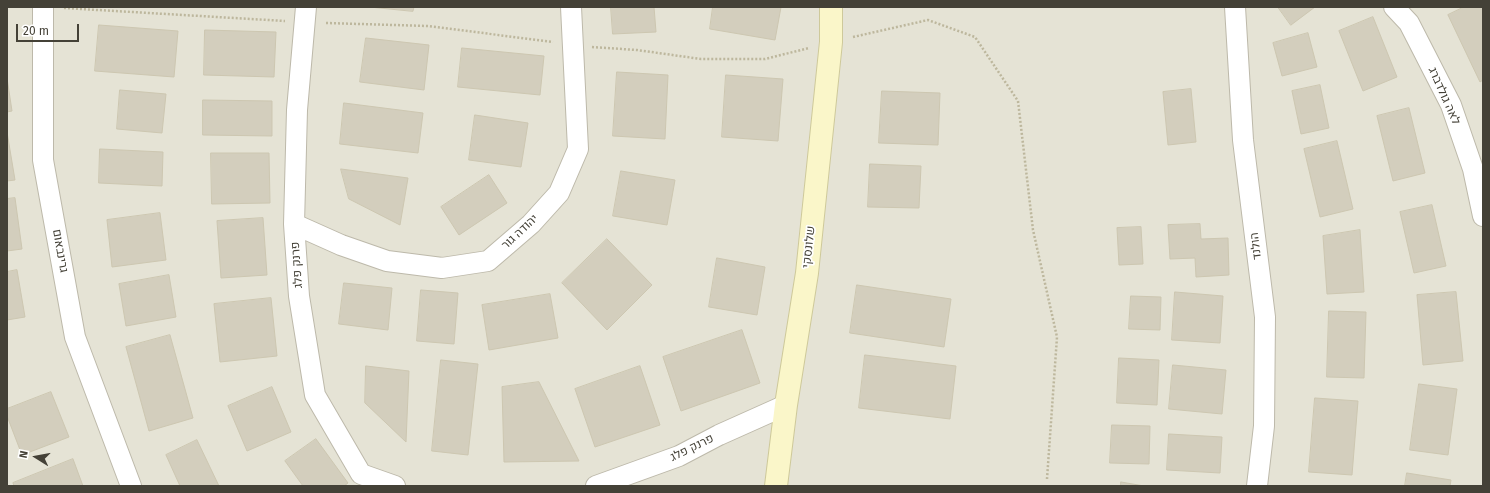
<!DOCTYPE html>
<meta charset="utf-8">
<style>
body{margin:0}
#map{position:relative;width:1490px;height:493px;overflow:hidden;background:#f2f0e7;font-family:"Fira Sans",sans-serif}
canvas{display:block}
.frame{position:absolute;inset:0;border:8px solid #444137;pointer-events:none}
.north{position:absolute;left:16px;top:437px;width:40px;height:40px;-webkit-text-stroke:3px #fff;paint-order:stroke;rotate:281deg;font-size:11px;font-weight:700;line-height:16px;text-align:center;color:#444137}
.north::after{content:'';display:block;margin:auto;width:14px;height:18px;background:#444137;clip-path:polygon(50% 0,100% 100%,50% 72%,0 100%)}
.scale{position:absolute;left:16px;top:24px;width:63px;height:18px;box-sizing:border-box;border:2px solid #444137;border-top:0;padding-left:5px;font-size:12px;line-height:14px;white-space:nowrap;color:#444137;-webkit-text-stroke:3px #fff;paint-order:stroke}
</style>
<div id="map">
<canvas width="1490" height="493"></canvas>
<div class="frame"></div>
<div class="north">N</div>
<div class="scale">20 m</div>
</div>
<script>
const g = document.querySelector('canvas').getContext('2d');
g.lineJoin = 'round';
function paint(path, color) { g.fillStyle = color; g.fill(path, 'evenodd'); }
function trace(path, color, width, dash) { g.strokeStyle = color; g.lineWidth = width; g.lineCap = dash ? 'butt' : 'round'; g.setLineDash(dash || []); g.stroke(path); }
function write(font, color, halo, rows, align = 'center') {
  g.font = font + ' "Fira Sans",Heebo,sans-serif'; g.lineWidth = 3.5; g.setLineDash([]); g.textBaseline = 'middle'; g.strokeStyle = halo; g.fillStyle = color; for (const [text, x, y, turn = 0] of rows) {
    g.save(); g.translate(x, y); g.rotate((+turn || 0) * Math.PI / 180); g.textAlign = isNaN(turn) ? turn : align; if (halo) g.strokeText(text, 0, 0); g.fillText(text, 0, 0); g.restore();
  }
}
paint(new Path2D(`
 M 7,7 L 1483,7 L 1483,486 L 7,486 Z`), '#e5e3d5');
const building = new Path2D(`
 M 370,7 L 414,7 L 413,11 Z
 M 611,7 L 654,7 L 656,32 L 613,34 Z
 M 713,7 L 781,7 L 775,40 L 710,29 Z
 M 1278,7 L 1315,7 L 1291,25 Z
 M 1464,7 L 1483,7 L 1483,80 L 1480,82 L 1448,15 Z
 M 1373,17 L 1397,77 L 1363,91 L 1339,31 Z
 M 99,25 L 178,31 L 174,77 L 95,71 Z
 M 205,30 L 276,32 L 274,77 L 204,75 Z
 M 1308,33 L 1317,67 L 1282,76 L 1273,43 Z
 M 366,38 L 429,45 L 424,90 L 360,82 Z
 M 462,48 L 544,56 L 540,95 L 458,87 Z
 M 617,72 L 668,75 L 665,139 L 613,136 Z
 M 726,75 L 783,79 L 778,141 L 722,137 Z
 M 7,78 L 12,111 L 7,112 Z
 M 1320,85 L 1329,128 L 1301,134 L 1292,91 Z
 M 1191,89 L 1196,142 L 1168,145 L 1163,92 Z
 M 120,90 L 166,94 L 162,133 L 117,129 Z
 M 882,91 L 940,93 L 938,145 L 879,143 Z
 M 203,100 L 272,101 L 272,136 L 203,135 Z
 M 344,103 L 423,113 L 418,153 L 340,144 Z
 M 1409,108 L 1425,173 L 1393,181 L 1377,116 Z
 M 475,115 L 528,123 L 521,167 L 469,160 Z
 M 7,132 L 15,180 L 7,181 Z
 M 1337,141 L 1353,209 L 1320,217 L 1304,149 Z
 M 100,149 L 163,152 L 162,186 L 99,183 Z
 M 211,153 L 269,153 L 270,203 L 212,204 Z
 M 870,164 L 921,166 L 919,208 L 868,207 Z
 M 341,169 L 408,178 L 400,225 L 349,199 Z
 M 621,171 L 675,180 L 667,225 L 613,216 Z
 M 489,175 L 507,203 L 459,235 L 441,207 Z
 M 15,198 L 22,249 L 7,251 L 7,199 Z
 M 1432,205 L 1446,266 L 1414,273 L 1400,212 Z
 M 160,213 L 166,260 L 112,267 L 107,220 Z
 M 263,218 L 267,275 L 221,278 L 217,221 Z
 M 1200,224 L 1201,239 L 1228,238 L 1229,275 L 1196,277 L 1195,258 L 1170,259 L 1168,225 Z
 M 1141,227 L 1143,264 L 1119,265 L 1117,228 Z
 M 1360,230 L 1364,292 L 1327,294 L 1323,236 Z
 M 607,239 L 652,285 L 607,330 L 562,283 Z
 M 717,258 L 765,267 L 757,315 L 709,307 Z
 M 17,270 L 25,317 L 7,320 L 7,272 Z
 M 169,275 L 176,317 L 126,326 L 119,284 Z
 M 344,283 L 392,288 L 388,330 L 339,324 Z
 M 857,285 L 951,299 L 944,347 L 850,333 Z
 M 421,290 L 458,293 L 454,344 L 417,341 Z
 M 1175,292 L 1223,296 L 1220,343 L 1172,340 Z
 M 1456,292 L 1463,361 L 1423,365 L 1417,295 Z
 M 550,294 L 558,338 L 489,350 L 482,305 Z
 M 1131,296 L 1161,297 L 1160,330 L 1129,329 Z
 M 271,298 L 277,356 L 220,362 L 214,304 Z
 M 1329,311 L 1366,312 L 1364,378 L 1327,377 Z
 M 742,330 L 760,383 L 681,411 L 663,357 Z
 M 170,335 L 193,418 L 149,431 L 126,347 Z
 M 865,355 L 956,366 L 950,419 L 859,408 Z
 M 1119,358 L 1159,360 L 1157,405 L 1117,403 Z
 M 441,360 L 478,364 L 468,455 L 432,451 Z
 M 1173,365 L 1226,370 L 1222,414 L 1169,409 Z
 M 366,366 L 409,371 L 406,442 L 365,403 Z
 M 640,366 L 660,425 L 595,447 L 575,389 Z
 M 539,382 L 579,461 L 504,462 L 502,387 Z
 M 1419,384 L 1457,389 L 1448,455 L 1410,450 Z
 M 272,387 L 291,432 L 247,451 L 228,406 Z
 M 51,392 L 69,437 L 22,455 L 7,416 L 7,409 Z
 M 1315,398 L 1358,401 L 1352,475 L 1309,472 Z
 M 1112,425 L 1150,426 L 1149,464 L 1110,463 Z
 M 1169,434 L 1222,437 L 1220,473 L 1167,470 Z
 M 316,439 L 348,483 L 344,486 L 303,486 L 285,461 Z
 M 197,440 L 219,486 L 180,486 L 166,455 Z
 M 73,459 L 83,486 L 14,486 L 13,483 Z
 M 1407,473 L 1451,480 L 1450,486 L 1405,486 Z
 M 1121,482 L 1144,486 L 1121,486 Z`);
paint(building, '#d3cebd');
trace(building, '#cdc7b1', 1);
const street = new Path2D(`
 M 43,7 L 43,160 L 75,337 L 131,486
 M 306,7 L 297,110 L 294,224 L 299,296 L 315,395 L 361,474 L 395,486
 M 1235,7 L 1243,140 L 1265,317 L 1264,426 L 1257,486
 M 1394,7 L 1409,23 L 1451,105 L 1473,169 L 1483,216
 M 294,224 L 341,245 L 387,261 L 442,268 L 488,261 L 531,224 L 559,193 L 578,149 L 571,7
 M 596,486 L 679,456 L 719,435 L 786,405`);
const secondary = new Path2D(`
 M 776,486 L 786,405 L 807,273 L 831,42 L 831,7`);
trace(street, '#bdb9aa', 22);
trace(secondary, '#cec99a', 24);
trace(new Path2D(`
 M 64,8 L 285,21
 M 326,23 L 428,26 L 553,42
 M 853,37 L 928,20 L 975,37 L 1018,101 L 1033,230 L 1057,337 L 1047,479
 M 592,47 L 637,50 L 701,59 L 765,59 L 809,48`), '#bdb79d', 2.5, [2, 2]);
trace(street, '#fff', 20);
trace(secondary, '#faf6c9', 22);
write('12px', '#444137', '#fff', [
 ["לאה גולדברג",1444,96,66],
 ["יהודה גור",520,232,-43],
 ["הולנד",1256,246,-97],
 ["שלונסקי",809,247,-84],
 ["גרינבאום",60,251,80],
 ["פרנק פלג",297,265,-94],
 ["פרנק פלג",692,448,-26]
]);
</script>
